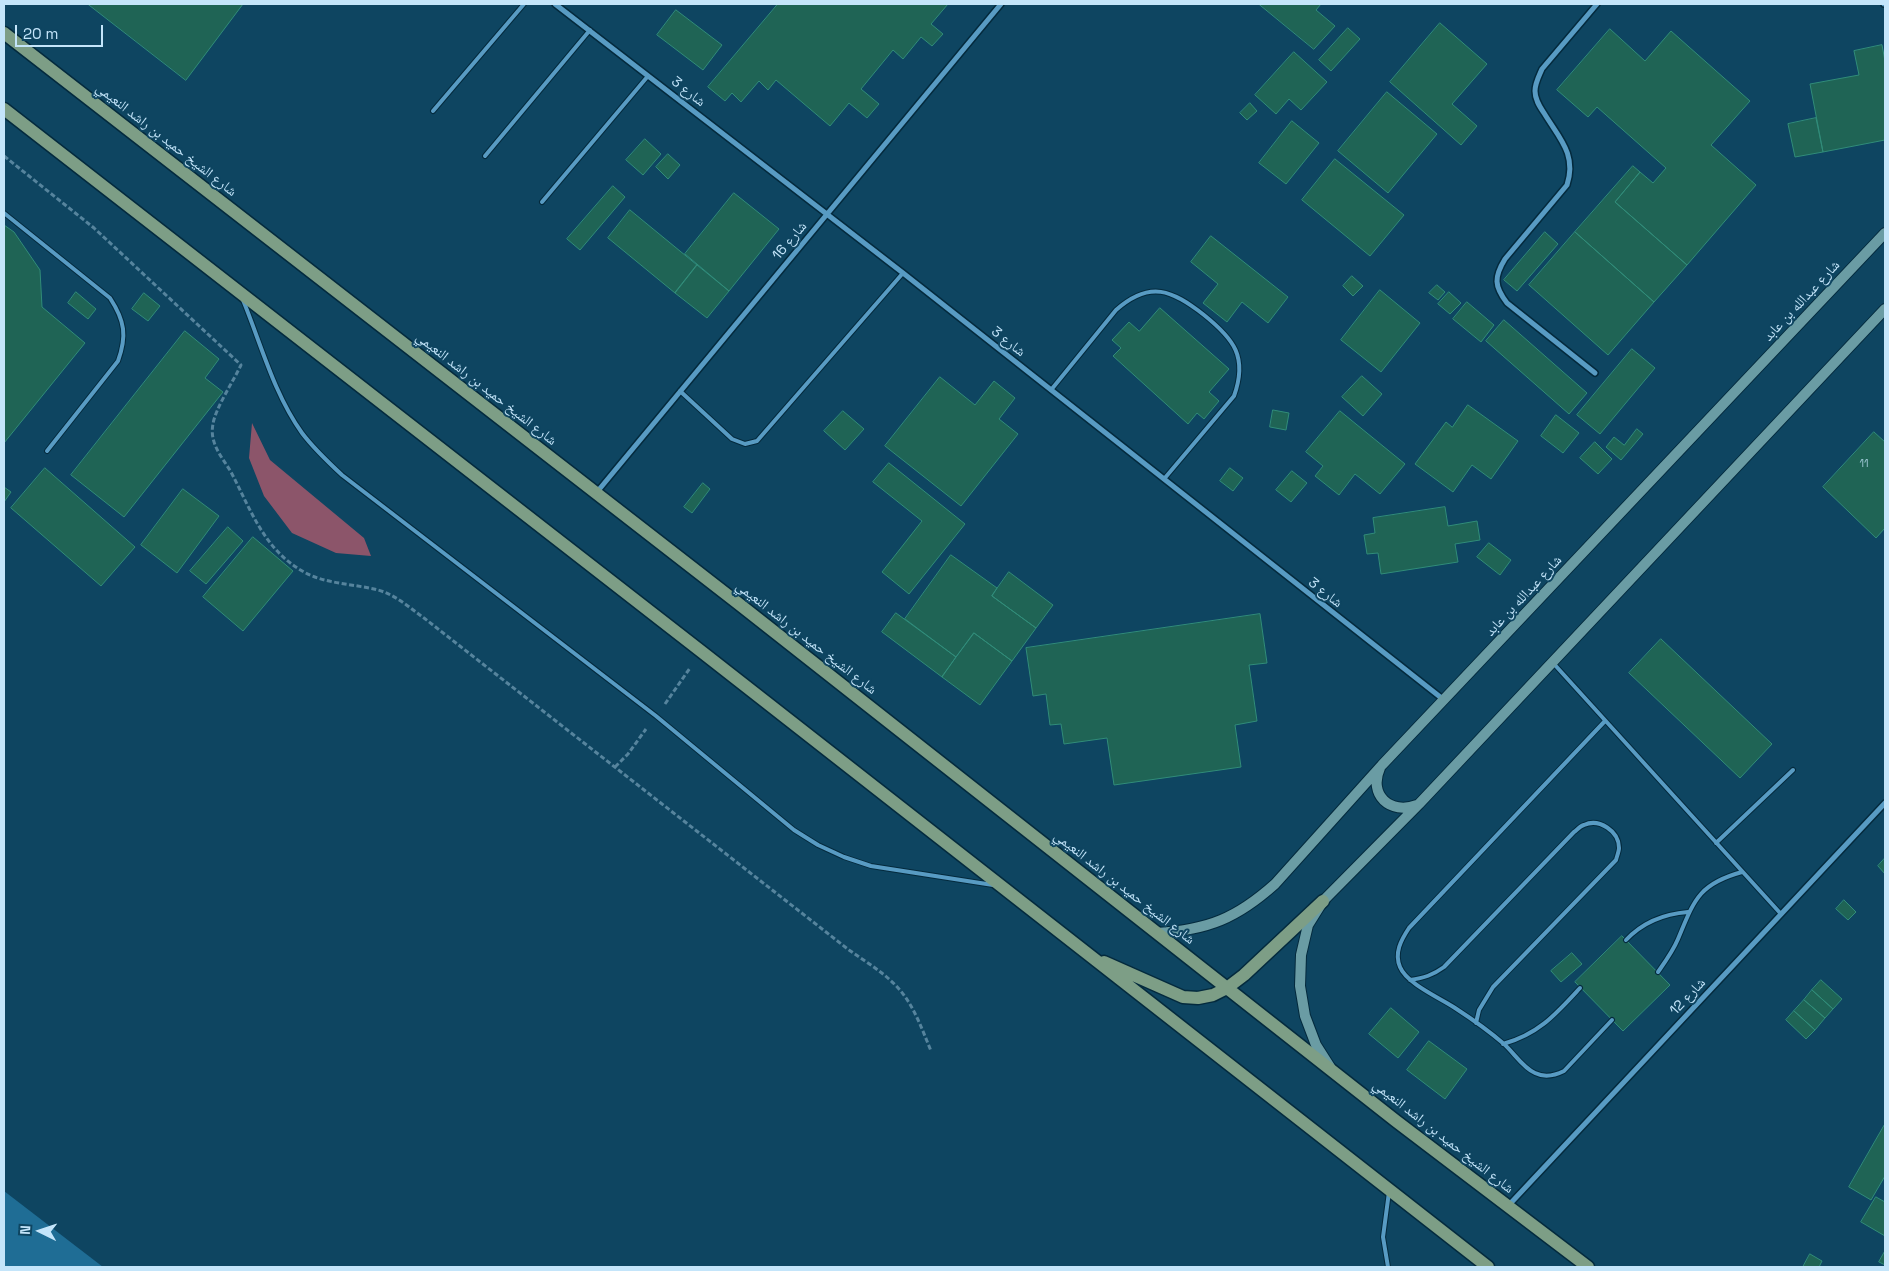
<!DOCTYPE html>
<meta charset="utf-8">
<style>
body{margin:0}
#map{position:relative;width:1889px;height:1271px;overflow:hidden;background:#0e4561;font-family:"Space Grotesk",sans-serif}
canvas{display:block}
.frame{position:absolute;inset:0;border:5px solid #c4e5fa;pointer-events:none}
.north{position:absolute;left:15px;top:1206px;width:50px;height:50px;-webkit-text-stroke:4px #0e4561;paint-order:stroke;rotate:274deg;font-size:14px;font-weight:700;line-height:20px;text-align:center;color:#c4e5fa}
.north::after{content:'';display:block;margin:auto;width:18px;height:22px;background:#c4e5fa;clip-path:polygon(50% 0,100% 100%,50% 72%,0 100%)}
.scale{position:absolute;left:15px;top:25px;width:88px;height:22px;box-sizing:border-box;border:2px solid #c4e5fa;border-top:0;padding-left:6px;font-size:15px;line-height:18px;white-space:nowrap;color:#c4e5fa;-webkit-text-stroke:4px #0e4561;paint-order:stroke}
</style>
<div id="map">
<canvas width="1889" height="1271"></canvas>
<div class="frame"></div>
<div class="north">N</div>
<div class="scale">20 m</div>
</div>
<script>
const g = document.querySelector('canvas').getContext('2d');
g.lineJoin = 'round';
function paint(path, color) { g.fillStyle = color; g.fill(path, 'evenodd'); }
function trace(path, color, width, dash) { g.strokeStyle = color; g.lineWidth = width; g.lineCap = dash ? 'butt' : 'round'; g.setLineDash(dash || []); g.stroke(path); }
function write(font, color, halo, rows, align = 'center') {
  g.font = font + ' "Space Grotesk","Noto Naskh Arabic",sans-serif'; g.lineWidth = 4; g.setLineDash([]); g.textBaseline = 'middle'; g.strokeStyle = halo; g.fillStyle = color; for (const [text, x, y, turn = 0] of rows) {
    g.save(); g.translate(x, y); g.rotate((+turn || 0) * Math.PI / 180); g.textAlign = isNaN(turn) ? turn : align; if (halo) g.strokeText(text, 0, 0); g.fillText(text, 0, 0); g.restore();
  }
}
paint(new Path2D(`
 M 252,423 L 270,460 L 364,538 L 371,556 L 336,553 L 292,533 L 264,496 L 249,458 Z`), '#8c556a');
paint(new Path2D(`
 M 4,1191 L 103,1267 L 4,1267 Z`), '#1f6d95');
const building = new Path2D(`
 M 88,4 L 243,4 L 186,80 Z
 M 778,4 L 948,4 L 931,24 L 943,34 L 932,46 L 921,37 L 903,59 L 893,50 L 861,89 L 879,104 L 867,118 L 849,103 L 830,126 L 776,80 L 768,90 L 759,81 L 741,102 L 732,93 L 725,101 L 708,87 Z
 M 1259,4 L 1321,4 L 1316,10 L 1335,26 L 1314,49 Z
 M 676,10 L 722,45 L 703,70 L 657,35 Z
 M 1440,23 L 1487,64 L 1452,104 L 1477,126 L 1461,145 L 1390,82 Z
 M 1348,28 L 1360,39 L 1331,71 L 1319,60 Z
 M 1610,29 L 1645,61 L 1671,31 L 1750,101 L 1711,145 L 1756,185 L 1687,265 L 1615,202 L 1640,172 L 1653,183 L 1666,168 L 1597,107 L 1588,117 L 1557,90 Z
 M 1882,45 L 1885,61 L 1885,140 L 1823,152 L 1810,84 L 1859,75 L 1854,51 Z
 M 1294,52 L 1327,82 L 1301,110 L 1289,99 L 1276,114 L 1255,95 Z
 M 1387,92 L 1437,134 L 1388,193 L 1338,151 Z
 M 1250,103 L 1257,111 L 1247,120 L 1240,113 Z
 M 1816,118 L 1823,152 L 1795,157 L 1788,124 Z
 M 1292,121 L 1319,143 L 1286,184 L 1259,163 Z
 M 645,139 L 661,154 L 643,175 L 626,160 Z
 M 668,154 L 680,165 L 668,179 L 656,167 Z
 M 1335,159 L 1404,215 L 1370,256 L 1302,200 Z
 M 1633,166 L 1640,172 L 1615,202 L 1687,265 L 1654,302 L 1575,232 Z
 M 613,186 L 625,197 L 580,250 L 567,239 Z
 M 734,193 L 779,229 L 729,291 L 685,254 Z
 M 630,210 L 697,265 L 675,293 L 608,238 Z
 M 4,225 L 14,232 L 40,270 L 42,307 L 85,343 L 4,443 Z
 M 1545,232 L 1558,244 L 1517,291 L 1504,280 Z
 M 1575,232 L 1654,302 L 1608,355 L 1529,285 Z
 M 1211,236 L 1288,297 L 1268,323 L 1242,302 L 1227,322 L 1203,303 L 1218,284 L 1191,262 Z
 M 697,265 L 729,291 L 707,318 L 675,293 Z
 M 1352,276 L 1363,286 L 1353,296 L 1343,286 Z
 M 1437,285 L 1445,292 L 1438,300 L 1429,293 Z
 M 1380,290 L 1420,323 L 1381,372 L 1341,340 Z
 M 76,292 L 96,309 L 88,319 L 68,303 Z
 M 1449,292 L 1461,303 L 1450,314 L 1438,304 Z
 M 144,293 L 160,306 L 148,321 L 132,309 Z
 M 1467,302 L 1494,325 L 1481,342 L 1453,319 Z
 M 1160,308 L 1229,369 L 1209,392 L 1219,401 L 1204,419 L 1197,413 L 1188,424 L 1113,356 L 1121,348 L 1112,340 L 1129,322 L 1139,331 Z
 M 1504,320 L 1587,393 L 1569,414 L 1486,341 Z
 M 185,331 L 219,359 L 205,378 L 223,392 L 124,517 L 71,475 Z
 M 1632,349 L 1655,368 L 1600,434 L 1577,415 Z
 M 1362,376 L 1382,394 L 1363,416 L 1342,397 Z
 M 940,377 L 975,405 L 994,381 L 1015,398 L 999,419 L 1018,434 L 961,506 L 885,446 Z
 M 1468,405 L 1518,441 L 1491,479 L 1472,465 L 1453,492 L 1415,464 L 1446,422 L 1452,427 Z
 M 1273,410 L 1289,413 L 1286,430 L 1270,427 Z
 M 843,411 L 864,429 L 845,450 L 824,431 Z
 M 1340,411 L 1405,464 L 1380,494 L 1355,474 L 1339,495 L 1315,476 L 1323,466 L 1306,452 Z
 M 1556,415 L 1579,433 L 1563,453 L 1541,436 Z
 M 1637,429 L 1643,434 L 1621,460 L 1606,447 L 1614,437 L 1624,445 Z
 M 1874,432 L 1885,442 L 1885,528 L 1876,538 L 1823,487 Z
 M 1595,442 L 1612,459 L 1598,474 L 1580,458 Z
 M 889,463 L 965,524 L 909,594 L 882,572 L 922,521 L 873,482 Z
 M 45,468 L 135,547 L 101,586 L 11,508 Z
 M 1230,468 L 1243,478 L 1233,491 L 1220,481 Z
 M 1292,471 L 1307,483 L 1291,502 L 1276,490 Z
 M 703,483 L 710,489 L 692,513 L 684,507 Z
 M 4,487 L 11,492 L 4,502 Z
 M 183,489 L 219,516 L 177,573 L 141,545 Z
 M 1445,507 L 1448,526 L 1477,521 L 1480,540 L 1455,544 L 1458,562 L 1381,574 L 1378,553 L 1367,554 L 1364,535 L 1375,533 L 1373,518 Z
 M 228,527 L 243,541 L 206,584 L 190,571 Z
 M 253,537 L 293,571 L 243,631 L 203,597 Z
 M 1489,543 L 1511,560 L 1500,575 L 1477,557 Z
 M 951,555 L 997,588 L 992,596 L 1036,628 L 1012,661 L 974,633 L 956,657 L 905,619 Z
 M 1009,572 L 1053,605 L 1036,628 L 992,596 Z
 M 896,613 L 956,657 L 942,677 L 882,632 Z
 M 1260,614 L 1267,663 L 1249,665 L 1257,721 L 1235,725 L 1241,767 L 1114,785 L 1107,738 L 1064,744 L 1061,724 L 1050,725 L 1046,694 L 1033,696 L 1026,648 Z
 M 974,633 L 1012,661 L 980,705 L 942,677 Z
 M 1661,639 L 1772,744 L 1740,778 L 1629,673 Z
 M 1885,858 L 1885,874 L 1878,866 Z
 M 1844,900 L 1856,912 L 1848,920 L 1836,909 Z
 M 1622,936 L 1670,985 L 1623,1031 L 1575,982 Z
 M 1572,953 L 1582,964 L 1561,982 L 1551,971 Z
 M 1821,980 L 1842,999 L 1833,1009 L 1812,990 Z
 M 1812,990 L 1833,1009 L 1825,1018 L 1804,1000 Z
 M 1804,1000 L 1825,1018 L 1815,1030 L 1794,1011 Z
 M 1391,1008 L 1419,1032 L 1398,1058 L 1369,1034 Z
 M 1794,1011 L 1815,1030 L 1806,1039 L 1786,1020 Z
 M 1429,1041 L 1467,1069 L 1445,1099 L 1407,1070 Z
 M 1885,1124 L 1885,1176 L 1871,1200 L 1849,1187 Z
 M 1876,1197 L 1885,1202 L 1885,1236 L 1861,1222 Z
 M 1885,1251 L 1885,1265 L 1879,1262 Z
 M 1810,1254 L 1822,1261 L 1819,1267 L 1803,1267 Z`);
paint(building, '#1f6455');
trace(building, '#318c79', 1);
const lane = new Path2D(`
 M 433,111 L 524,4
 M 485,156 L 590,30
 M 542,202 L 648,76
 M 4,213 L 110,298 C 125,321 127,336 118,361 L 47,451
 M 243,300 C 261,344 274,394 302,433 C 314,449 328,462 342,475 L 656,716 L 794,830 L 818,845 L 844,857 L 871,866 L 993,885
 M 1051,390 L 1116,310 C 1150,280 1172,290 1204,315 C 1234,339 1248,357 1234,396 L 1164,479
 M 680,391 L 732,439 L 745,444 L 757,441 L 903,273
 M 1554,664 L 1781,914
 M 1605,721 L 1409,928 C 1401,940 1394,953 1400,967 C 1407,984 1440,998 1455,1008 C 1472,1019 1489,1031 1504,1044 C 1514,1053 1523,1068 1535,1073 C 1545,1078 1554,1076 1564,1071 L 1612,1020
 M 1716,843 L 1793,770
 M 1626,940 C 1643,922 1663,914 1688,912
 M 1658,972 C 1665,962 1673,951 1678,939 C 1694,901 1698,884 1742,872
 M 1410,980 C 1424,978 1433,975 1444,967 L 1574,832 C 1577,830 1580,826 1584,825 C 1599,818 1619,831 1619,848 C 1619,851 1617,856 1616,860 L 1493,987 L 1479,1010 L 1476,1023
 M 1503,1044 C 1539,1034 1556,1014 1580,988
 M 1388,1267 L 1383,1237 L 1389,1192`);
const street = new Path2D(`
 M 555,4 L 903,273 L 1444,700
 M 1884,4 L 1885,4
 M 1595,373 L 1507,303 C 1494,286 1494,277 1505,259 L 1567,185 C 1577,154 1559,138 1544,113 C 1540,107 1535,100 1535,91 C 1535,83 1539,76 1542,69 L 1597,4
 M 597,492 L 1001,4
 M 1508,1206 L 1885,803`);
const secondary = new Path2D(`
 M 1380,768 C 1368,795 1390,815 1417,805
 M 1157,933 C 1208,930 1237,918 1275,884 L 1382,765 L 1885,233
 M 1330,1067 L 1316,1045 L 1305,1016 L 1300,986 L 1301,955 L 1308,925 L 1323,901 L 1419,804 L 1885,309`);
const primary = new Path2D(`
 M 4,33 L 739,604 L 1396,1121 L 1588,1267
 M 4,109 L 702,652 L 1488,1267
 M 1104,962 L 1183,997 L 1198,998 L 1213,995 L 1227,988 L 1244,975 L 1323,901`);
trace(lane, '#042a3d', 6);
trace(street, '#042a3d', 8);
trace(secondary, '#042a3d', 12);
trace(primary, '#042a3d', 15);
trace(new Path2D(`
 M 4,156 L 94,228 L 241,365 C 234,380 215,409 213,424 C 209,443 222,457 231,472 C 251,510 264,550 304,572 C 325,584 355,584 378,590 C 396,595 410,608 424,618 L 849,950 C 866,962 885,973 899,989 C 914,1006 922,1029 931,1051
 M 665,704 L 690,668
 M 615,767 L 628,754 L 646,729`), '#56849d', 3, [5, 2.5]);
trace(lane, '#589bc3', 4);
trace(street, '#589bc3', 5);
trace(secondary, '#6a9ca4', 10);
trace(primary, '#7d9e86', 12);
write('11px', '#9bc5d1', null, [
 ["11",1864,464]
]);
write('14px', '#c4e5fa', '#0e4561', [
 ["شارع 3",688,92,38],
 ["شارع الشيخ حميد بن راشد النعيمي",166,140,38],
 ["شارع 16",790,241,-50],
 ["شارع عبدالله بن عابد",1802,301,-47],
 ["شارع 3",1008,342,38],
 ["شارع الشيخ حميد بن راشد النعيمي",486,389,38],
 ["شارع 3",1325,593,38],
 ["شارع عبدالله بن عابد",1524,596,-47],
 ["شارع الشيخ حميد بن راشد النعيمي",806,638,38],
 ["شارع الشيخ حميد بن راشد النعيمي",1124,888,38],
 ["شارع 12",1688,997,-47],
 ["شارع الشيخ حميد بن راشد النعيمي",1443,1137,38]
]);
</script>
